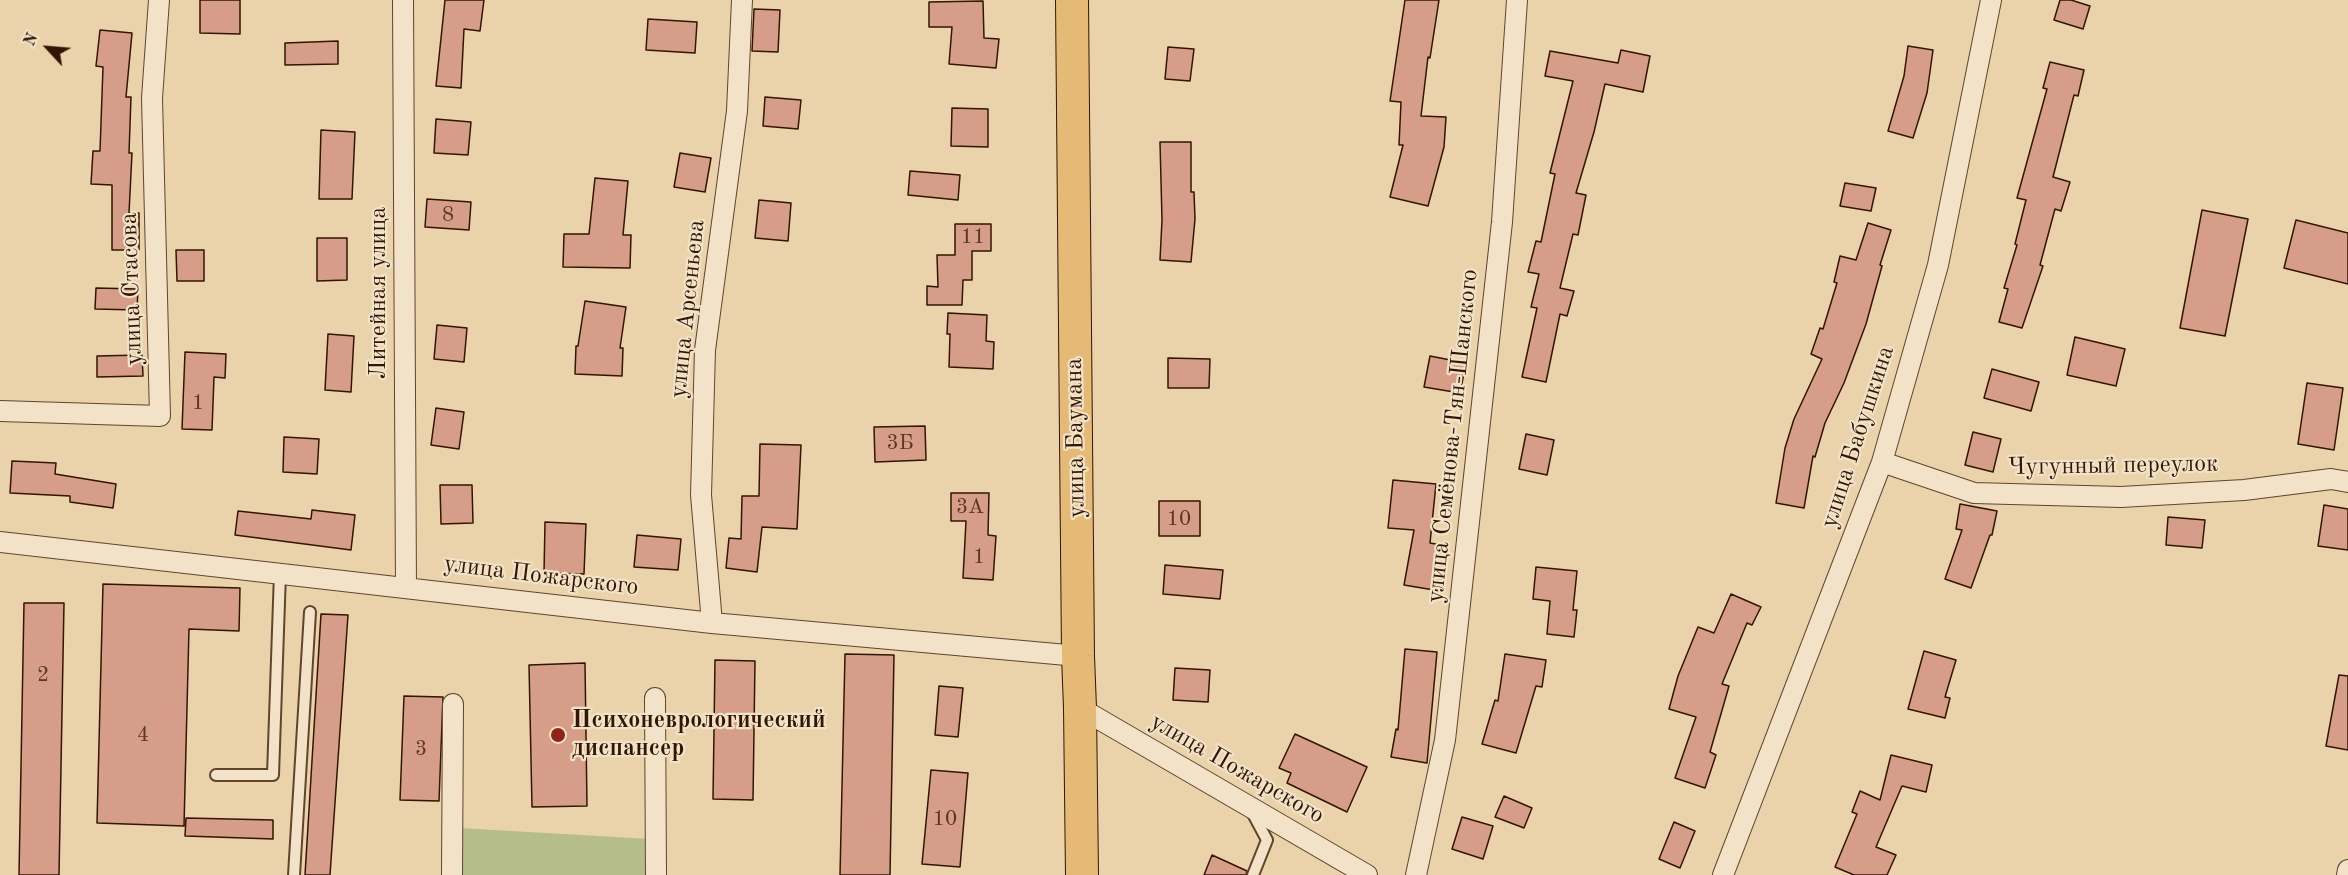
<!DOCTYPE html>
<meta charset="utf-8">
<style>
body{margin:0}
#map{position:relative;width:2348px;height:875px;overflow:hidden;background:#ead2ab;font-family:"Old Standard TT",serif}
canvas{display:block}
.north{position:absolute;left:18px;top:18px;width:60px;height:60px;-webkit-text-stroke:4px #f1e2c8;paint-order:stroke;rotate:296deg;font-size:16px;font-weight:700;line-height:24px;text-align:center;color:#321601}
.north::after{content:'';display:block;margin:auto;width:21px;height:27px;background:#321601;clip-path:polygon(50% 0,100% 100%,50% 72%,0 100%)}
</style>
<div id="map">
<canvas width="2348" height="875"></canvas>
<div class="north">N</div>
</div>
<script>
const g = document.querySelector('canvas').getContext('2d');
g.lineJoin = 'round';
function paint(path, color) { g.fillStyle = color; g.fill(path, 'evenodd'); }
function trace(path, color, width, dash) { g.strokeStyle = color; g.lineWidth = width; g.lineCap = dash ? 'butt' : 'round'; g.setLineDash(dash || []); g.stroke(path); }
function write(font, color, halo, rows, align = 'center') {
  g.font = font + ' "Old Standard TT",serif'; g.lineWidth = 4.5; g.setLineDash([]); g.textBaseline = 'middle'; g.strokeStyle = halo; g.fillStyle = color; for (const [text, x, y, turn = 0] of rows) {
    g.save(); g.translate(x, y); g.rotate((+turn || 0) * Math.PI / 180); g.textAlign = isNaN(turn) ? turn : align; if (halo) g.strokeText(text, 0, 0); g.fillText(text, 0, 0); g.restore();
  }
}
paint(new Path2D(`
 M 459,828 L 650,839 L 650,875 L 459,875 Z`), '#b5bd8b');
const building = new Path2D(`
 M 200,0 L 240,0 L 240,34 L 200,33 Z
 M 445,0 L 484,0 L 480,31 L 464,29 L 461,88 L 436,86 Z
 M 1405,0 L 1439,0 L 1430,58 L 1428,57 L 1421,116 L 1446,117 L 1444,147 L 1428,206 L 1390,197 L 1403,145 L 1399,145 L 1401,102 L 1390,101 Z
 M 2060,0 L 2071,0 L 2090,6 L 2083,29 L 2054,20 Z
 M 983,1 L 984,38 L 999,39 L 996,68 L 949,64 L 952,27 L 929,27 L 929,2 Z
 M 754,9 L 780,10 L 778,52 L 752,51 Z
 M 648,19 L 697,22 L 695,53 L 646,50 Z
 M 100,30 L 132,33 L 126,97 L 131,97 L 129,153 L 132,153 L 129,213 L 139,213 L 139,250 L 112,250 L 112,185 L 91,184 L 93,151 L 100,151 L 103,67 L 96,66 Z
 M 338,41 L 338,64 L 285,65 L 285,43 Z
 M 1908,46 L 1933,50 L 1927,93 L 1913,138 L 1888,131 L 1904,76 Z
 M 1168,47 L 1194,49 L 1190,81 L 1165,79 Z
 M 1621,50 L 1650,56 L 1643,92 L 1605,84 L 1594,132 L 1576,193 L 1586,195 L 1578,235 L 1573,234 L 1560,288 L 1574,291 L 1567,316 L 1560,314 L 1546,382 L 1522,377 L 1537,308 L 1531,307 L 1539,274 L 1528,272 L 1536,241 L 1541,242 L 1555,174 L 1550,173 L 1573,81 L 1545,76 L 1550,51 L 1618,63 Z
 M 2050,62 L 2084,70 L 2078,96 L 2074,95 L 2053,177 L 2070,182 L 2061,211 L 2055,209 L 2040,265 L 2043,266 L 2022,328 L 1999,322 L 2008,289 L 2004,288 L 2017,245 L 2015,244 L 2026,200 L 2017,198 L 2047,89 L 2043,88 Z
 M 765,97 L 801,100 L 798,129 L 763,126 Z
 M 952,108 L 988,109 L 988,147 L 951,146 Z
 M 436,119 L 471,122 L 468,155 L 434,153 Z
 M 321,130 L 355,132 L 352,199 L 319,199 Z
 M 1160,142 L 1191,142 L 1191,192 L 1194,192 L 1195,219 L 1191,262 L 1160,260 L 1162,220 Z
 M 680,153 L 711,158 L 705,192 L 674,187 Z
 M 910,171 L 960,175 L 958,200 L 908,195 Z
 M 595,178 L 628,181 L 623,235 L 631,235 L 630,268 L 563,267 L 564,234 L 589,234 Z
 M 1845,183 L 1876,188 L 1871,211 L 1840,206 Z
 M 427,199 L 471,202 L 469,230 L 425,227 Z
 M 759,200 L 791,203 L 788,241 L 755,238 Z
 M 2202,210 L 2248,219 L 2225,336 L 2180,328 Z
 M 2296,220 L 2348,233 L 2348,284 L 2284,268 Z
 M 1868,223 L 1891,230 L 1880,265 L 1882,266 L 1866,324 L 1844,383 L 1825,423 L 1815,457 L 1813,456 L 1804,508 L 1776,503 L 1785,448 L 1794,419 L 1822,359 L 1811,354 L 1820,328 L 1823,329 L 1837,283 L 1834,282 L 1840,256 L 1856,260 Z
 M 955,224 L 991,224 L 991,251 L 972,251 L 972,280 L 963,280 L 962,305 L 927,305 L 927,286 L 938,287 L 937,255 L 955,255 Z
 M 317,238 L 347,238 L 347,280 L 317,281 Z
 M 176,250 L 204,250 L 204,281 L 177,281 Z
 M 96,288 L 138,289 L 137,310 L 95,309 Z
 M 585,301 L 626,307 L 620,348 L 623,348 L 622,376 L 575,374 L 576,346 L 578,346 Z
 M 948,313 L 987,315 L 986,341 L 994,342 L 993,369 L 949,367 L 950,334 L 947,334 Z
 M 437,325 L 467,328 L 464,362 L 434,359 Z
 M 328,334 L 354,336 L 351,392 L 325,390 Z
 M 2075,337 L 2125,349 L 2116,386 L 2067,375 Z
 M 185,352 L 226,354 L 225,378 L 214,377 L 212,430 L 182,429 Z
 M 142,355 L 143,376 L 97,377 L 97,356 Z
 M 1430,356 L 1466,363 L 1460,393 L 1424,387 Z
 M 1168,358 L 1210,359 L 1209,388 L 1168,388 Z
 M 1992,369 L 2039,382 L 2031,411 L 1984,398 Z
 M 2307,383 L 2343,388 L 2334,450 L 2298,444 Z
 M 436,408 L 464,412 L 459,449 L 431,445 Z
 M 925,426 L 926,460 L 875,462 L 874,427 Z
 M 1973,432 L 2001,439 L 1993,472 L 1965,465 Z
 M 1526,434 L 1554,440 L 1547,475 L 1519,469 Z
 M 284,437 L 319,439 L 317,474 L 283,472 Z
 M 760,444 L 801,445 L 797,529 L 762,527 L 757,572 L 726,568 L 729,538 L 741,539 L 742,496 L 759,496 Z
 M 12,461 L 56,463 L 55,474 L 116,484 L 113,508 L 70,502 L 70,496 L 10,493 Z
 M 1393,480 L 1436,484 L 1430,543 L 1448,546 L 1440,591 L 1404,585 L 1414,530 L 1388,528 Z
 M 440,485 L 472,485 L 473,523 L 441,524 Z
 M 951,493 L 989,493 L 988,535 L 996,536 L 993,580 L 963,578 L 966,521 L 951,521 Z
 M 1159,501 L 1200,501 L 1200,536 L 1159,536 Z
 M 1960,504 L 1997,511 L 1992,535 L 1990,535 L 1971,588 L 1945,579 L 1962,530 L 1956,529 Z
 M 2324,505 L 2348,509 L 2348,550 L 2318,546 Z
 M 312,510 L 355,515 L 351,550 L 235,535 L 238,511 L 311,519 Z
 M 2168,517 L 2205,520 L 2202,548 L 2166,545 Z
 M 545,522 L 586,524 L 584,574 L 544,573 Z
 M 637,535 L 681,539 L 678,570 L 634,567 Z
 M 1165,565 L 1223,570 L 1220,599 L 1163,594 Z
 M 1536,567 L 1577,571 L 1573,610 L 1577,610 L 1574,637 L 1547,634 L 1550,601 L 1533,599 Z
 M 103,584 L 240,588 L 239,631 L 189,629 L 184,826 L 97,823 Z
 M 1731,594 L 1761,607 L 1752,625 L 1747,623 L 1722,684 L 1729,686 L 1710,752 L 1716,755 L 1705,788 L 1675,778 L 1696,717 L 1669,709 L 1678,676 L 1698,627 L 1714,633 Z
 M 24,603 L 64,603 L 59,875 L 19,875 Z
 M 321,614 L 348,615 L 330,875 L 305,875 Z
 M 1405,649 L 1437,652 L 1427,763 L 1391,757 L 1396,729 L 1398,730 Z
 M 1924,651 L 1956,660 L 1945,697 L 1950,698 L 1945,718 L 1908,709 Z
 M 845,654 L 894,655 L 890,875 L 840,875 Z
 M 1505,654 L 1546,660 L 1542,687 L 1536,686 L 1516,753 L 1482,744 L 1495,700 L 1498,701 Z
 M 715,660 L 755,661 L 753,800 L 713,799 Z
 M 585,663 L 587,806 L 532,807 L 529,665 Z
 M 1175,668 L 1210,670 L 1208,702 L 1173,700 Z
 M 2339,675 L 2348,676 L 2348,750 L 2326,746 Z
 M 939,686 L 963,688 L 958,737 L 935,735 Z
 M 404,696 L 443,697 L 439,801 L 400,800 Z
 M 1295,734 L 1367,767 L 1347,812 L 1287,783 L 1291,773 L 1279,768 Z
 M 1891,755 L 1932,765 L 1926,792 L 1902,786 L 1876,847 L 1896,855 L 1887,875 L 1854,875 L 1835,867 L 1857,814 L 1852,812 L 1860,791 L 1880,800 Z
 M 931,770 L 968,773 L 960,867 L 922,864 Z
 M 1504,796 L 1532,808 L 1524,828 L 1495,817 Z
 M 1462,817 L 1493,826 L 1483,859 L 1452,849 Z
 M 186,818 L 273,820 L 273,839 L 185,836 Z
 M 1674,822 L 1695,831 L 1680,868 L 1659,859 Z
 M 1212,855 L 1247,871 L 1246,875 L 1204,875 Z`);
paint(building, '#d69d88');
trace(building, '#321601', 1.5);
const service = new Path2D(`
 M 216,775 L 273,775 L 280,573
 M 1252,812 L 1267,840 L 1253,875
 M 294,875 L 310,612`);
const minor = new Path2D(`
 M 403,0 L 406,587
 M 0,411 L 160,416 L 152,98 L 159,0
 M 1882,462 L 1974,493 L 2121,497 L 2244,490 L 2331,479 L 2348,482
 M 0,542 L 712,623 L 1078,656
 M 712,623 L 701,495 L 705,350 L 737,111 L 742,0
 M 655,698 L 656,875
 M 1080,708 L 1367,875
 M 452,875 L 453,704
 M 1416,875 L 1445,740 L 1502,222 L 1517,0
 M 1723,875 L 1882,462 L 1938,265 L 1991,0
 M 2347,875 L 2348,870`);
const primary = new Path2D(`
 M 1072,0 L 1078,656 L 1080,708 L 1082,875`);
trace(service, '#60452c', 14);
trace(minor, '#60452c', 22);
trace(primary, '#321601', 34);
trace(service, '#f1e2c8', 10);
trace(minor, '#f1e2c8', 20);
trace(primary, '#e5b976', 32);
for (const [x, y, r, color] of [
 [558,735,8,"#8f2418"]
]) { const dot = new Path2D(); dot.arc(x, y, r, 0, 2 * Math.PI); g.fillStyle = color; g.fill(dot); trace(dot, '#f1e2c8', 2); }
write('21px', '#5b3823', null, [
 ["8",448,215],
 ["11",973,237],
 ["1",198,403],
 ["3Б",900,443],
 ["3А",970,507],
 ["10",1179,519],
 ["1",979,557],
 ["2",43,675],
 ["4",143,735],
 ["3",421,749],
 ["10",945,819]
]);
write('24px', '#321601', '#f1e2c8', [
 ["улица Стасова",132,289,-92],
 ["Литейная улица",379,293,-90],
 ["улица Арсеньева",688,309,-84],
 ["улица Семёнова-Тян-Шанского",1453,436,-84],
 ["улица Бабушкина",1858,437,-72],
 ["улица Баумана",1076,438,-91],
 ["Чугунный переулок",2113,466,-1],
 ["улица Пожарского",541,576,7],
 ["улица Пожарского",1237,769,30]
]);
write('bold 24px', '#321601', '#f1e2c8', [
 ["Психоневрологический",572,721],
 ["диспансер",572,749]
], 'left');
</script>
